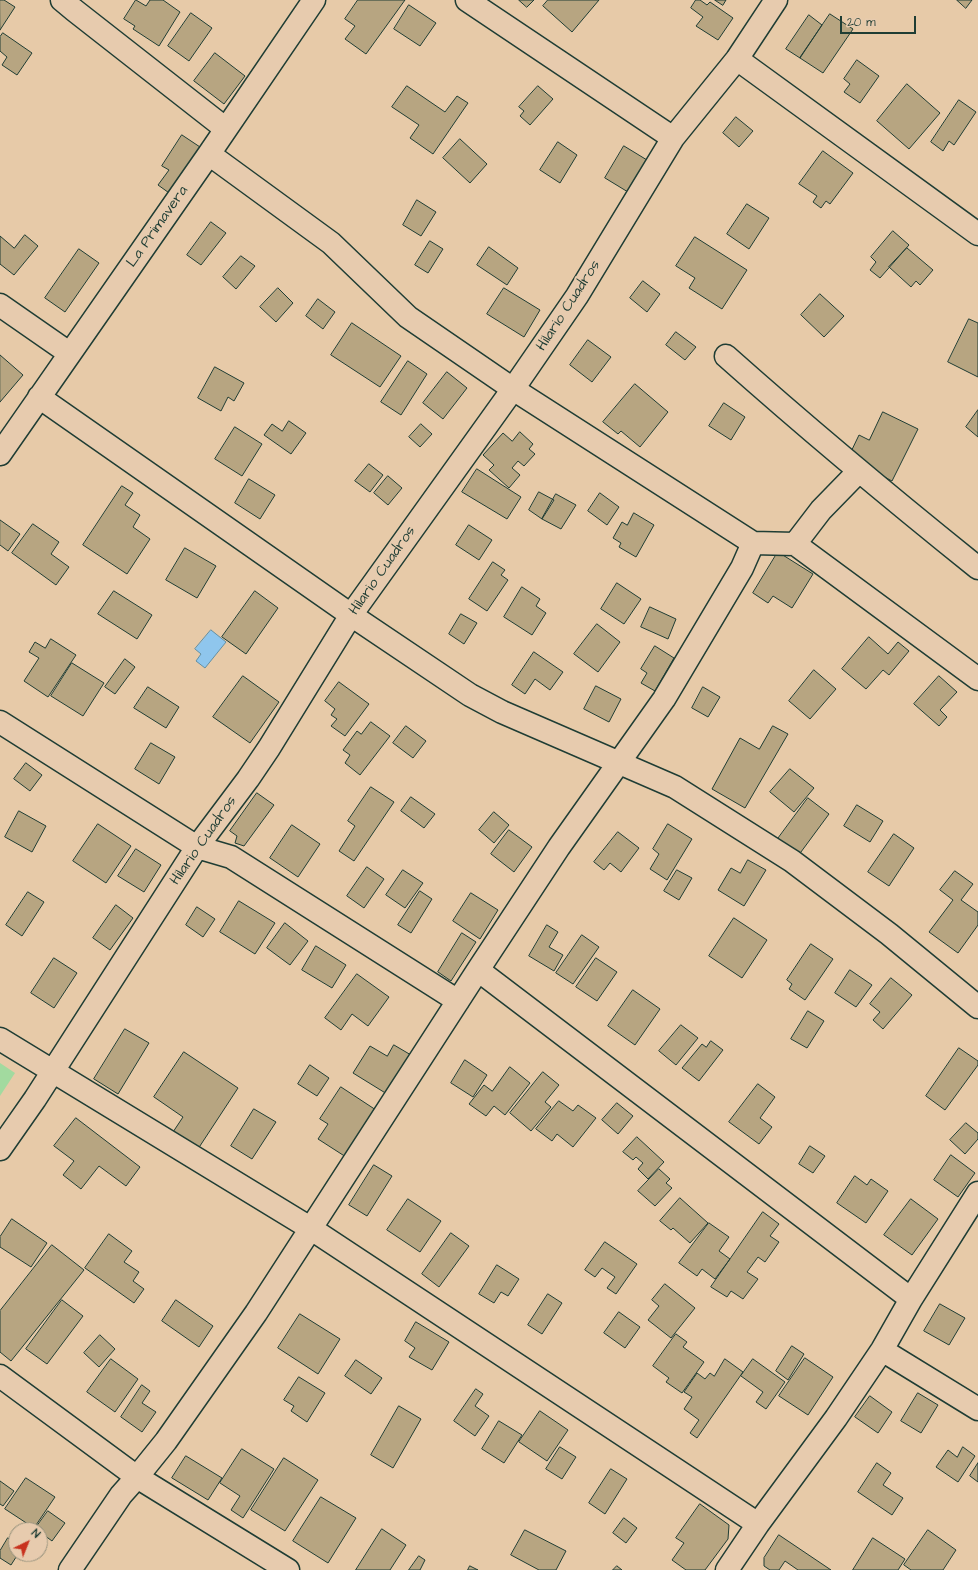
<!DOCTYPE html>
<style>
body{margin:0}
#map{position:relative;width:978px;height:1570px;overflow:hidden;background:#e7caa8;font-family:"Architects Daughter",sans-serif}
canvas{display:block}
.north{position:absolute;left:8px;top:1522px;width:40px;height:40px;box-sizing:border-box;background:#e7cbae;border:1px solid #97927d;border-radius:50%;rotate:43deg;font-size:11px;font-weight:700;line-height:16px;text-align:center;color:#1f3d34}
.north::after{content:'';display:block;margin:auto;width:14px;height:18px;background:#c8321e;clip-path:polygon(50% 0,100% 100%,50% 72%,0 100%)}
.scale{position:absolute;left:840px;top:16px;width:76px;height:18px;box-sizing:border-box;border:2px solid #1f3d34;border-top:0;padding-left:5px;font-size:12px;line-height:14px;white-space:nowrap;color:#1f3d34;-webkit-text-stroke:3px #e7cbae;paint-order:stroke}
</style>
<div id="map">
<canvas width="978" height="1570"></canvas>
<div class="north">N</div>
<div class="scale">20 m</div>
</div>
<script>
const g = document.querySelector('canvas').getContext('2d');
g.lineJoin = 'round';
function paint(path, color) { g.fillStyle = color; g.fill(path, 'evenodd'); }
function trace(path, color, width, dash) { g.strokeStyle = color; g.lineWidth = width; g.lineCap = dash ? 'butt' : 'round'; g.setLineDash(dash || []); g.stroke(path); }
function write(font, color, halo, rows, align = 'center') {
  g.font = font + ' "Architects Daughter",sans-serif'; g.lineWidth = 4; g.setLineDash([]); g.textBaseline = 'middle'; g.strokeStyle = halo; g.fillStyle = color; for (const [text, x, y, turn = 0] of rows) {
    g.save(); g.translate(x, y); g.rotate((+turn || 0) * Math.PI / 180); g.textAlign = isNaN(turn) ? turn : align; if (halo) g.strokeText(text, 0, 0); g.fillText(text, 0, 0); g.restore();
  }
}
paint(new Path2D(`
 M 0,1063 L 15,1073 L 0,1096 Z`), '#a2da9f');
const water = new Path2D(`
 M 211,630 L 226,642 L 205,668 L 196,661 L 201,654 L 195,649 Z`);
paint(water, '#8fc6ed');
trace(water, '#628fa3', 1);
const building = new Path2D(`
 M 0,0 L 4,0 L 15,7 L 0,30 Z
 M 136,0 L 146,6 L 150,0 L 163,0 L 180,12 L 159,46 L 133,29 L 135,26 L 124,19 Z
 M 358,0 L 405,0 L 366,54 L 345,39 L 355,26 L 345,19 Z
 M 519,0 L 534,0 L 527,7 Z
 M 548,0 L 599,0 L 572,32 L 543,6 Z
 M 696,0 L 700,0 L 707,5 L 710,2 L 733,18 L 718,40 L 696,26 L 703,17 L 691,8 Z
 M 715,0 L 726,0 L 723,5 Z
 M 957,0 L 972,0 L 966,8 Z
 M 409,5 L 436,23 L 420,46 L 394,29 Z
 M 191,13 L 212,28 L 189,61 L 168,46 Z
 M 830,14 L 853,29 L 823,73 L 800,58 Z
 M 809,15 L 822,25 L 800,58 L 786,49 Z
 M 3,33 L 32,53 L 17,75 L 2,65 L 7,57 L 0,51 L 0,37 Z
 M 215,53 L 245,76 L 224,104 L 194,81 Z
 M 857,60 L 879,76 L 860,103 L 844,92 L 850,84 L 844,79 Z
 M 907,84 L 940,113 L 909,149 L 877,121 Z
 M 407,86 L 445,112 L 457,96 L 468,103 L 433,154 L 410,138 L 419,125 L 392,107 Z
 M 538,86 L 553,99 L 530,125 L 520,116 L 524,111 L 519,107 Z
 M 959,100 L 976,112 L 954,145 L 949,141 L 943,151 L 931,142 Z
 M 736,117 L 753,131 L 739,147 L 723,133 Z
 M 182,135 L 203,149 L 172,195 L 158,185 L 169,170 L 162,166 Z
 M 460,139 L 487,164 L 470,183 L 443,158 Z
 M 558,142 L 577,155 L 560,183 L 540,170 Z
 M 624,146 L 647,160 L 628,192 L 605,178 Z
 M 823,151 L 853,173 L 830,204 L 826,201 L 821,208 L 813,202 L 817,196 L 799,184 Z
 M 417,200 L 436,212 L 421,236 L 403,225 Z
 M 747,204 L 769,218 L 749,249 L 727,234 Z
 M 211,222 L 226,233 L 201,265 L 187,255 Z
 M 893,231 L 909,245 L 880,278 L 870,270 L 876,262 L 871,257 Z
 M 25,235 L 38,246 L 14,275 L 0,264 L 0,236 L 14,248 Z
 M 695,237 L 747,270 L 722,309 L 689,288 L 695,278 L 676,266 Z
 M 430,241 L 443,249 L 428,273 L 415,265 Z
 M 489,247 L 518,268 L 507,285 L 477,265 Z
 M 907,248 L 933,270 L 920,285 L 916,281 L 911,287 L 889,267 Z
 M 79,249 L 99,263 L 65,312 L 45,298 Z
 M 241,256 L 255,266 L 236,289 L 223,277 Z
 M 643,281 L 660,294 L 647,312 L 630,298 Z
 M 278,288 L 293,303 L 276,322 L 260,307 Z
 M 504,288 L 540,310 L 524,337 L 487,314 Z
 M 820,294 L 844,316 L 824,337 L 801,315 Z
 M 318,299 L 335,312 L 323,329 L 306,316 Z
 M 969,319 L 978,323 L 978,377 L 948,362 Z
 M 352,323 L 401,356 L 380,387 L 331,355 Z
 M 676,332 L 696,347 L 685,360 L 666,345 Z
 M 588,340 L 611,357 L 592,382 L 570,365 Z
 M 0,355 L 23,375 L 0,402 Z
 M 408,361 L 427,374 L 401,415 L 381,402 Z
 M 215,367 L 244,383 L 234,401 L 228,397 L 221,411 L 198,398 Z
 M 447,372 L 467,388 L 443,419 L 423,403 Z
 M 635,384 L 668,412 L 640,447 L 621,431 L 618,434 L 603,422 Z
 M 724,403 L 745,417 L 731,440 L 709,426 Z
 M 978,410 L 978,437 L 966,427 Z
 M 883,412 L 918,429 L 892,481 L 848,458 L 859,435 L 869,440 Z
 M 289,421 L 306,433 L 291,454 L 264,435 L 272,424 L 282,431 Z
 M 421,424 L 432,434 L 420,447 L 409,437 Z
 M 235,427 L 262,444 L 242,476 L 215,459 Z
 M 520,432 L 533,444 L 529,449 L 535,454 L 524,466 L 518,461 L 512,468 L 520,475 L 509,488 L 489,470 L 494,465 L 483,455 L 503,433 L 512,441 Z
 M 369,464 L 383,475 L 370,492 L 355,481 Z
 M 477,469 L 521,497 L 507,519 L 462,492 Z
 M 388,476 L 402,488 L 388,505 L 374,493 Z
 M 249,479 L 275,495 L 260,519 L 235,503 Z
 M 122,486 L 133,493 L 125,505 L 140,515 L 133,527 L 150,539 L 127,574 L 83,545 Z
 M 539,492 L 554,500 L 542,519 L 529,510 Z
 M 600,493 L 619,507 L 607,525 L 588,511 Z
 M 556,494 L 576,505 L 561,529 L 542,519 Z
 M 634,513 L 654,525 L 636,557 L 619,547 L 621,543 L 613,538 L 622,522 L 627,525 Z
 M 0,520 L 20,534 L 8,551 L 0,545 Z
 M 33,524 L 59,542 L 51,554 L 69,567 L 56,585 L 12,553 Z
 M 469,525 L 492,540 L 479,560 L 456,545 Z
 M 185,548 L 216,566 L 197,598 L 166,580 Z
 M 778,552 L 813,574 L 792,608 L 773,596 L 768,603 L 753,593 Z
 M 493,562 L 505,570 L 501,575 L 508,580 L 487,611 L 469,599 Z
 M 617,583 L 641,599 L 624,624 L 601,609 Z
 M 522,587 L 540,599 L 536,606 L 546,613 L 532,635 L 504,617 Z
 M 114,591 L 152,615 L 137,639 L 98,614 Z
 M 255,591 L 278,608 L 246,654 L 222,637 Z
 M 650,607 L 676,619 L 668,639 L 641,627 Z
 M 461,614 L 477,623 L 464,644 L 449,634 Z
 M 597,624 L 620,642 L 598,672 L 574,654 Z
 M 869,637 L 888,654 L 898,642 L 909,651 L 889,675 L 883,670 L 866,689 L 842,669 Z
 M 51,639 L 76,655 L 48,697 L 24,681 L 39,658 L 29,652 L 35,642 L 45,648 Z
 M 655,646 L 674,658 L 655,691 L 641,683 L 647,673 L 641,669 Z
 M 534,652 L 563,672 L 550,690 L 535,679 L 525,694 L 512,685 Z
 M 125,659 L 135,667 L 115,694 L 105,687 Z
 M 72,663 L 104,683 L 83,716 L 51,696 Z
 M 814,670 L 836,689 L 810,719 L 789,701 Z
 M 243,676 L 279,702 L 250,743 L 213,717 Z
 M 939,676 L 957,692 L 940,710 L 947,717 L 939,726 L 914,704 Z
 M 339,682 L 369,704 L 345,736 L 331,726 L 337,719 L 331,715 L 335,709 L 325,701 Z
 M 596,686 L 621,699 L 609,722 L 584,709 Z
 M 148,687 L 179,707 L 166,728 L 134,708 Z
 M 703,687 L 720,697 L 708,717 L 692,708 Z
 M 371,722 L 390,736 L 360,775 L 345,763 L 350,755 L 343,750 L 357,731 L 361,734 Z
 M 406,726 L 426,741 L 413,758 L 393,743 Z
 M 773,726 L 788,734 L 745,808 L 712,789 L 740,738 L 759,749 Z
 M 151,743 L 175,757 L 159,784 L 135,769 Z
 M 26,763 L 42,775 L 30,791 L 14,779 Z
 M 790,769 L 814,788 L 794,812 L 770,792 Z
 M 371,787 L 394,802 L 354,861 L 339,851 L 355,826 L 348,821 Z
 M 257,793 L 274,805 L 244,846 L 235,843 L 237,836 L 230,831 Z
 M 411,797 L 435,814 L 424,828 L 401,811 Z
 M 808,798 L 829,814 L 798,856 L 777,840 Z
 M 857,805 L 883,821 L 870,842 L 844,826 Z
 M 19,811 L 46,826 L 32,852 L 5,837 Z
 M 494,812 L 509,825 L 494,843 L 479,830 Z
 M 98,824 L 131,846 L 106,883 L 73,861 Z
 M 668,824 L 692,839 L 667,880 L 650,869 L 659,854 L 653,849 Z
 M 292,825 L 320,844 L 298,877 L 270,858 Z
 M 509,830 L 532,847 L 514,872 L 491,854 Z
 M 618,832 L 639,848 L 621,872 L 610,863 L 604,870 L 594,862 Z
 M 894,834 L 914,848 L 889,886 L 868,872 Z
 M 136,849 L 161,865 L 144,892 L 118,876 Z
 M 748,860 L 766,870 L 744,906 L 718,890 L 731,868 L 740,873 Z
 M 367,867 L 384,879 L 364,908 L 347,896 Z
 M 403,870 L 423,883 L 405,908 L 386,895 Z
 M 677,870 L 692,878 L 679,900 L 664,891 Z
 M 955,871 L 973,884 L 961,900 L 978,912 L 978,925 L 958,953 L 929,932 L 953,900 L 940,890 Z
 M 420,891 L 432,899 L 411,933 L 398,925 Z
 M 28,892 L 44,902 L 22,936 L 6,925 Z
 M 471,893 L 498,910 L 480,939 L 453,921 Z
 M 239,901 L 275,923 L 255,954 L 220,932 Z
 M 116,905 L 133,918 L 110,950 L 93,938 Z
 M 197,907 L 215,919 L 203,937 L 186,925 Z
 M 734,918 L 767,940 L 742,978 L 709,956 Z
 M 285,923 L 308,941 L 290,965 L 267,948 Z
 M 547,925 L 558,932 L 549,947 L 563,955 L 554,971 L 529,956 Z
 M 462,933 L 476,942 L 451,981 L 438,972 Z
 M 582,935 L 599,947 L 573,984 L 556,973 Z
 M 811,944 L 833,959 L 805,1000 L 789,989 L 792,984 L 787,980 Z
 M 316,946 L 346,965 L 332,988 L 302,970 Z
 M 54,958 L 77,973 L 54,1008 L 31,993 Z
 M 596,958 L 617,972 L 597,1001 L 576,987 Z
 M 850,970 L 872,985 L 856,1007 L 835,993 Z
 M 357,974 L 389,997 L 368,1026 L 352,1014 L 341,1030 L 325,1018 Z
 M 891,978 L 912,995 L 883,1029 L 873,1020 L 880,1012 L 870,1004 Z
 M 633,990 L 660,1009 L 635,1045 L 608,1026 Z
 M 808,1011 L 824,1021 L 807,1048 L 791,1039 Z
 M 681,1025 L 698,1038 L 676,1065 L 659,1051 Z
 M 125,1029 L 149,1043 L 118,1094 L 94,1079 Z
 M 711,1041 L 723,1050 L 699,1081 L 682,1068 L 702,1044 L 706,1047 Z
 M 394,1045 L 411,1055 L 387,1094 L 353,1073 L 370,1046 L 387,1056 Z
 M 959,1048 L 978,1061 L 978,1065 L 945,1110 L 926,1096 Z
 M 184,1052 L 238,1088 L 196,1152 L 171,1135 L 183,1117 L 154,1097 Z
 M 465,1060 L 487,1075 L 473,1097 L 451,1083 Z
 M 310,1065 L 329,1078 L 317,1096 L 298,1084 Z
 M 510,1067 L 530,1083 L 505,1115 L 494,1106 L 486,1116 L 469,1104 L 484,1085 L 492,1091 Z
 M 543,1072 L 559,1085 L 545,1102 L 551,1107 L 531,1131 L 510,1113 Z
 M 758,1084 L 775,1097 L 760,1118 L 772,1127 L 759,1144 L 729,1122 Z
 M 341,1087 L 376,1110 L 346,1157 L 318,1139 L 328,1124 L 320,1119 Z
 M 559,1101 L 573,1111 L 578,1105 L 596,1118 L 573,1147 L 557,1134 L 552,1141 L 536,1129 Z
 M 617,1103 L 633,1116 L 618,1134 L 602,1120 Z
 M 254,1109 L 276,1122 L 252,1159 L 231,1146 Z
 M 76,1118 L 140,1167 L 126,1186 L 99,1166 L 81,1189 L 63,1175 L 74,1161 L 54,1146 Z
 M 966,1123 L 978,1133 L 978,1139 L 965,1154 L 950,1140 Z
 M 637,1137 L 664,1162 L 648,1179 L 638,1169 L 643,1163 L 636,1157 L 633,1160 L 623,1152 Z
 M 810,1146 L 825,1156 L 813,1173 L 799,1164 Z
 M 951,1155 L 975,1173 L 958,1197 L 934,1180 Z
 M 374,1165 L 392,1176 L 367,1216 L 349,1205 Z
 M 659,1169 L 670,1179 L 666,1183 L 672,1188 L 655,1206 L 638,1191 Z
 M 855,1176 L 867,1185 L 871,1179 L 888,1191 L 866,1223 L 837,1203 Z
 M 680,1198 L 708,1223 L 690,1243 L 673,1228 L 671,1230 L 660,1221 Z
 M 408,1199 L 441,1221 L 420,1252 L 387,1230 Z
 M 911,1199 L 938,1219 L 912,1255 L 884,1235 Z
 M 763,1212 L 779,1224 L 770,1236 L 779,1242 L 765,1262 L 758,1257 L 747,1272 L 758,1279 L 743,1299 L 731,1291 L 727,1297 L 711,1287 Z
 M 12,1219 L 47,1243 L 31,1267 L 0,1247 L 0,1237 Z
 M 709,1223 L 729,1237 L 719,1251 L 730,1259 L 715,1279 L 702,1269 L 697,1276 L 679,1263 Z
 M 451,1233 L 469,1246 L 439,1287 L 422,1274 Z
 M 109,1234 L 132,1251 L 124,1262 L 139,1272 L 133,1281 L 144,1289 L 134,1303 L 85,1268 Z
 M 605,1242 L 637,1264 L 616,1294 L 607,1288 L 615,1277 L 602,1268 L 595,1277 L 585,1270 Z
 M 52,1245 L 84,1270 L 11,1361 L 0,1352 L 0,1311 Z
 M 497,1265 L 519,1279 L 508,1296 L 501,1292 L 494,1303 L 479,1294 Z
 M 665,1284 L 695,1308 L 671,1338 L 648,1320 L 659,1306 L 652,1300 Z
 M 548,1294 L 562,1303 L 542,1334 L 528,1325 Z
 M 62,1300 L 83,1316 L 47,1364 L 26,1349 Z
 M 176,1300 L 213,1326 L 199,1347 L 162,1321 Z
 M 940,1304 L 965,1318 L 949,1345 L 924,1331 Z
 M 619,1312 L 640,1327 L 625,1348 L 604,1333 Z
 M 300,1314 L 340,1339 L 318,1374 L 278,1348 Z
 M 416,1322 L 449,1342 L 432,1370 L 409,1357 L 415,1348 L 405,1341 Z
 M 676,1334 L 687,1342 L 683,1347 L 704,1362 L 682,1393 L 666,1382 L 669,1378 L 653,1366 Z
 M 100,1335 L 115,1349 L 99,1367 L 84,1353 Z
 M 792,1346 L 804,1354 L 788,1380 L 776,1371 Z
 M 805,1358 L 833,1377 L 808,1415 L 779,1396 Z
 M 111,1359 L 138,1379 L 115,1412 L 87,1392 Z
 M 725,1359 L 743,1372 L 697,1438 L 690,1433 L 699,1420 L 684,1409 L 692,1397 L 684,1392 L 697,1373 L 705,1379 L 710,1373 L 714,1376 Z
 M 753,1359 L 785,1382 L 766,1409 L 756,1402 L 763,1392 L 741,1376 Z
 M 356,1360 L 382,1378 L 371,1394 L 345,1376 Z
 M 299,1377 L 325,1393 L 307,1422 L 291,1411 L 294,1406 L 284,1400 Z
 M 142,1385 L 150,1391 L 142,1403 L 156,1412 L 142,1432 L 121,1417 Z
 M 476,1389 L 483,1394 L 475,1406 L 489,1416 L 475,1436 L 454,1421 Z
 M 918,1393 L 938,1405 L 921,1433 L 901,1421 Z
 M 870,1396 L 892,1412 L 878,1433 L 855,1417 Z
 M 399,1406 L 421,1419 L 393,1468 L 371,1455 Z
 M 540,1411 L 568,1430 L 547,1461 L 519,1442 Z
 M 499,1421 L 522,1435 L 504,1463 L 482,1449 Z
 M 560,1447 L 576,1457 L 562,1479 L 546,1469 Z
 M 963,1447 L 975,1456 L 958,1482 L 936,1467 L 948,1450 L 957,1457 Z
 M 242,1449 L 274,1469 L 243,1518 L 231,1510 L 240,1496 L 220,1483 Z
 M 186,1456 L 222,1478 L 208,1500 L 172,1478 Z
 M 284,1458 L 318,1480 L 285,1531 L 251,1510 Z
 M 877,1463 L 891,1473 L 883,1485 L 903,1498 L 892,1515 L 858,1492 Z
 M 978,1463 L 978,1482 L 970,1476 Z
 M 611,1469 L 627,1479 L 605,1514 L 589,1503 Z
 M 26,1478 L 55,1497 L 34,1528 L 5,1509 Z
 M 0,1481 L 14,1491 L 3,1506 L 0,1504 Z
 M 321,1497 L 356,1518 L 328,1563 L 293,1541 Z
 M 700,1504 L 729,1525 L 728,1539 L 705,1570 L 686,1570 L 672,1560 L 684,1543 L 676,1538 Z
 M 48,1511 L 65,1523 L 52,1541 L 40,1532 L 40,1530 L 35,1529 Z
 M 624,1518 L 637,1528 L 626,1543 L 613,1533 Z
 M 382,1529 L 406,1545 L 390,1570 L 356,1570 Z
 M 525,1530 L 566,1551 L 556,1570 L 539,1570 L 511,1555 Z
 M 928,1530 L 956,1550 L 943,1570 L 911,1570 L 904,1565 Z
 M 779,1535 L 831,1570 L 798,1570 L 785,1561 L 779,1570 L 770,1570 L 764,1566 L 764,1558 Z
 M 8,1538 L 16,1543 L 16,1554 L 18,1554 L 11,1565 L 0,1558 L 0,1551 Z
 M 873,1538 L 905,1559 L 898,1570 L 853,1570 Z
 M 419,1556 L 425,1560 L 420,1570 L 409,1570 Z
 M 470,1566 L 478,1570 L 468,1570 Z
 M 617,1566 L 622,1570 L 613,1570 Z`);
paint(building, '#b7a581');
trace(building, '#1f3d34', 1);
const minor = new Path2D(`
 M 62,0 L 74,10 L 226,129
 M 467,0 L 673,138
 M 737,59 L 978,234
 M 209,154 L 331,243 L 408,317 L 513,389 L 753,543
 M 0,305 L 69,353
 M 726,356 C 808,429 892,499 978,568
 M 39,397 L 351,615 L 470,695 L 502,712 L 675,787 L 792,861 L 889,934 L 978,1007
 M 0,454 L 209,154 L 314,0
 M 795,544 L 978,679
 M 0,722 L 197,847 L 231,857 L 458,1001
 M 478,970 L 911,1299
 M 0,1039 L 310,1228 L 758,1524
 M 0,1149 L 35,1099 L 197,847 L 248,779 L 269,748 L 351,615 L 513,389 L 577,296 L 673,138 L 737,59 L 776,0
 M 882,1350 L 978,1409
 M 0,1376 L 137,1477 L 288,1570
 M 70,1570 L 121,1495 L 137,1477 L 166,1441 L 256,1313 L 478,970 L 559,847 L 664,699 L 742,568 L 753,543 L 795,544 L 821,510 L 859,471
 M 727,1570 L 758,1524 L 836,1418 L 882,1350 L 911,1299 L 978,1193`);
trace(minor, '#1f3d34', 25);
trace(minor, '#e7cbae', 22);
write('15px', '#1f3d34', '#e7cbae', [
 ["La Primavera",158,227,-55],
 ["Hilario Cuadros",569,306,-57],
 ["Hilario Cuadros",383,571,-55],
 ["Hilario Cuadros",204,841,-55]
]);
</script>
